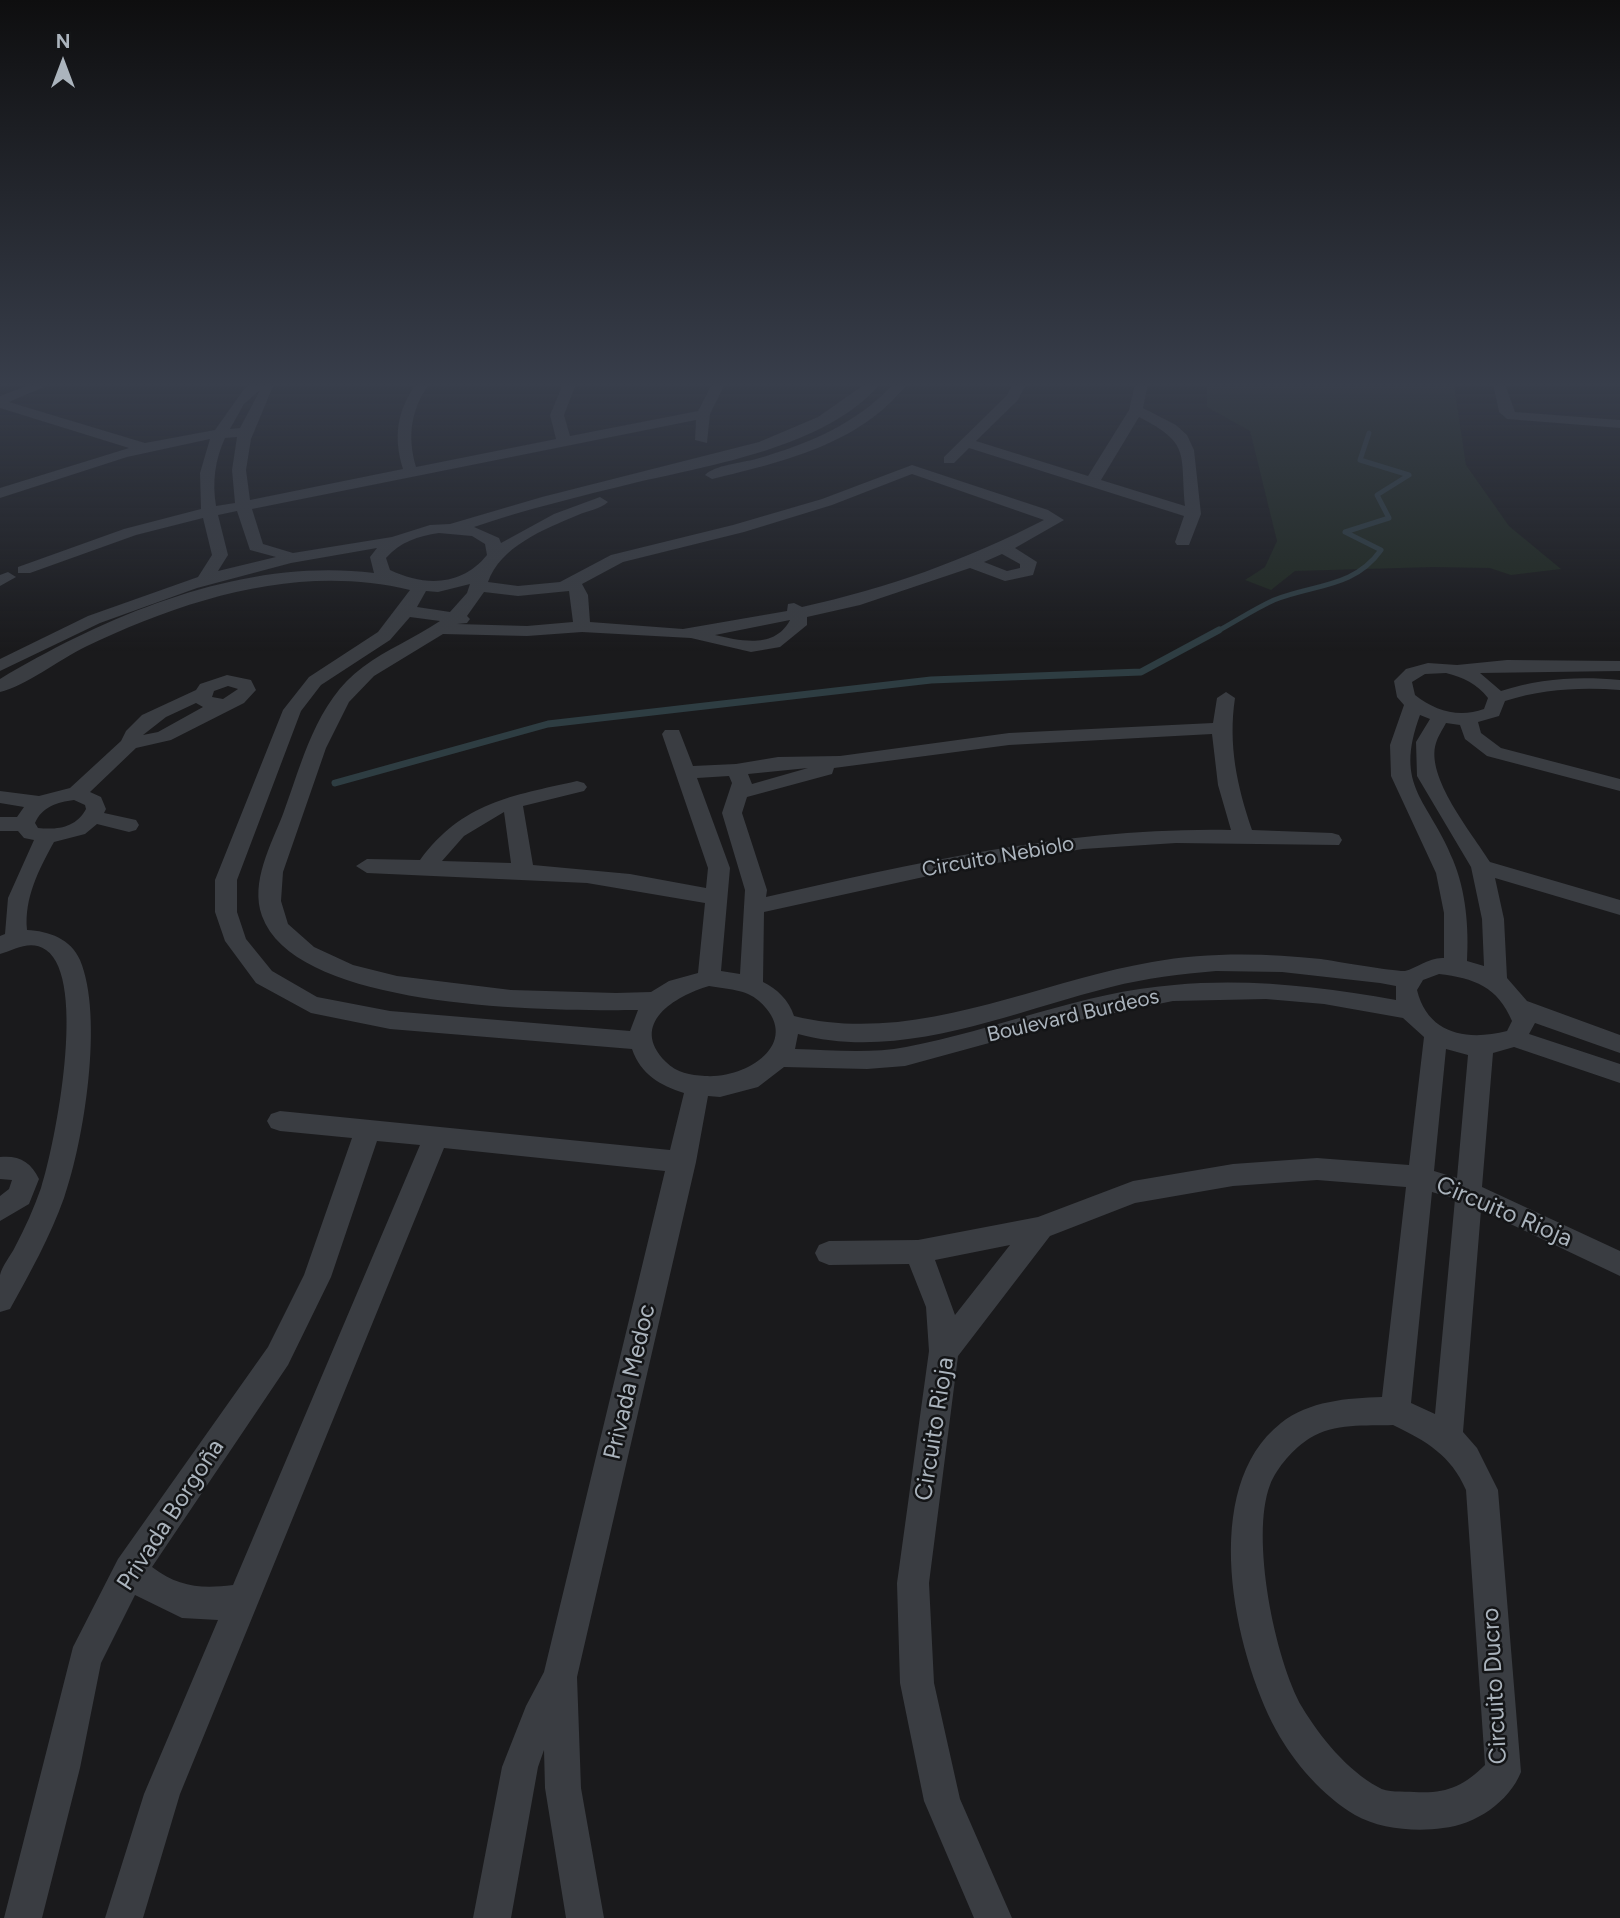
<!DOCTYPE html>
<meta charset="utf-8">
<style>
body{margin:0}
#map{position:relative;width:1620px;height:1918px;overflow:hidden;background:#1a1a1c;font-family:Figtree,sans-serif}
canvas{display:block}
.north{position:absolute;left:28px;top:28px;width:70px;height:70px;-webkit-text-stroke:5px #141517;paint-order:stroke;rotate:0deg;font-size:19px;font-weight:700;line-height:28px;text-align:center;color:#abb4bd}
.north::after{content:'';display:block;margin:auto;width:24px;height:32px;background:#abb4bd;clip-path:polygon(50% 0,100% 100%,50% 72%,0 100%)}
</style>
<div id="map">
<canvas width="1620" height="1918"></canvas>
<div class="north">N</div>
</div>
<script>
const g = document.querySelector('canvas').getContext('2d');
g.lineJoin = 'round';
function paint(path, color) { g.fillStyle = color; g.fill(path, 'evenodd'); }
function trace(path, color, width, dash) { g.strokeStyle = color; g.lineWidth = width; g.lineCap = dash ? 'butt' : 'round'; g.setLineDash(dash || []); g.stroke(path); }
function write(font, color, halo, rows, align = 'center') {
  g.font = font + ' Figtree,sans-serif'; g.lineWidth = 5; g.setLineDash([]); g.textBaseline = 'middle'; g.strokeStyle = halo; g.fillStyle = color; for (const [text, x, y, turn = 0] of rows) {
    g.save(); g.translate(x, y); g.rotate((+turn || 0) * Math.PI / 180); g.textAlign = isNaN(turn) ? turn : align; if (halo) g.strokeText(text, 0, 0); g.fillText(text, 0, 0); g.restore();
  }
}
paint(new Path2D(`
 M 1207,384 L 1454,384 L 1466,465 L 1509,526 L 1561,569 L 1511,575 L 1490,568 L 1433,567 L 1295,571 L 1271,590 L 1245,580 L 1265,567 L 1277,541 L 1250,431 L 1207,407 Z`), '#1f281f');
trace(new Path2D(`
 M 1216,632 C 1235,622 1254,609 1274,600 C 1314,584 1354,588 1381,550 L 1345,532 L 1389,518 L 1377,495 L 1409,475 L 1360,460 L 1369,433`), '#2e3d42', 5);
trace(new Path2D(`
 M 335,783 L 548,724 L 931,680 L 1141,672 L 1219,630`), '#2e3d42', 7);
paint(new Path2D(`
 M 32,384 L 44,387 L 9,402 L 145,443 L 215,430 L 244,389 L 251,384 L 274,384 L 251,439 L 246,470 L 250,500 L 403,469 C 393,437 397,411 416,384 L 429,384 C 411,410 407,436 416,467 L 556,439 L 550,415 L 563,384 L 576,384 L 564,415 L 570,436 L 698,411 L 712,384 L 725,384 L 710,414 L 707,443 L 695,440 L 696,420 L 252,509 L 263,544 L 293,553 L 392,537 L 430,525 L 450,524 L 542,497 L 759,442 L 818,417 L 865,384 L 880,384 C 827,447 711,465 634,483 C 581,496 527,509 474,527 L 499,538 L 501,543 L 554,514 L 600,497 L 608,502 C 600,509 587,511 578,515 C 544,529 500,547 488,582 L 518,586 L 560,582 L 611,555 L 733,525 L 822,499 L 912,465 L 1048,510 L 1064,520 L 1015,548 L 1037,562 L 1033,575 L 1005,581 L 970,568 L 860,605 L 807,617 L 807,625 L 780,647 L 751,652 L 691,638 L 582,632 L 527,636 L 443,634 L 374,676 L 349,702 L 326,748 L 283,872 L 281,901 L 288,924 L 314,947 L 353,965 L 397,976 L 511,990 L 616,993 L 651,992 L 669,981 L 698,973 L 705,903 L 587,883 L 367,873 L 356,866 L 367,859 L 420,860 C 463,802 511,796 577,781 L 584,783 L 587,787 L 584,791 L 523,806 L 533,865 L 630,874 L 706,888 L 708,868 L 662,734 L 665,730 L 679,730 L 693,766 L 736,764 L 778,757 L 840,756 L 1009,733 L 1213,723 L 1217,698 L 1226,692 L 1235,698 C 1228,745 1237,786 1252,830 L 1332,833 L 1339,835 L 1342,840 L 1339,845 L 1176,843 L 1083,849 L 960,869 L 764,912 L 763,982 C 777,989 789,1000 794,1016 C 915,1046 1035,982 1152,962 C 1207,952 1265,953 1321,959 C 1334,961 1398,972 1405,971 C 1417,968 1429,957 1444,958 L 1444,913 L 1436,873 L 1391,776 L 1390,745 L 1404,705 L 1397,697 L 1394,681 L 1406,669 L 1428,663 L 1457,665 L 1507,660 L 1620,661 L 1620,671 L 1480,673 L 1501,691 C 1540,678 1580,676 1620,680 L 1620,690 C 1581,687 1543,689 1505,701 L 1499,716 L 1478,722 L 1481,733 L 1501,748 L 1620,779 L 1620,791 L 1487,756 L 1465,739 L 1460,725 L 1446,723 C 1443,729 1438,736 1436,743 C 1425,777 1472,833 1490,862 L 1620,900 L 1620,915 L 1495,878 L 1504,919 L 1507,978 L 1527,1001 L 1620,1035 L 1620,1053 L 1535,1023 L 1529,1034 L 1620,1064 L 1620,1083 L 1514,1047 L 1493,1053 L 1482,1187 L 1620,1251 L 1620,1276 L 1481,1210 L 1463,1432 L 1477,1448 L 1498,1490 L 1521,1772 C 1509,1802 1475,1825 1443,1828 C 1416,1832 1379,1829 1355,1815 C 1323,1796 1294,1763 1276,1730 C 1234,1651 1198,1488 1281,1423 C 1309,1401 1347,1398 1382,1397 L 1406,1187 L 1317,1180 L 1233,1186 L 1135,1203 L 1050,1236 L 958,1356 L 929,1583 L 934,1683 L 960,1799 L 1012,1918 L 974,1918 L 924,1801 L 900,1683 L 897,1583 L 929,1351 L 926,1307 L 909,1264 L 829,1265 L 819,1261 L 815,1253 L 819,1245 L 829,1241 L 918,1240 L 1038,1217 L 1133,1181 L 1233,1164 L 1317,1158 L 1409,1165 L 1424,1037 L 1403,1018 L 1324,1004 L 1266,999 L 1173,1001 L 1055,1025 L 905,1066 L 867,1069 L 784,1067 L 758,1087 L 720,1097 L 708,1096 L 696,1162 L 577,1677 L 581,1788 L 604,1918 L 566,1918 L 545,1788 L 544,1750 L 538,1767 L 511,1918 L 473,1918 L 502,1767 L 526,1706 L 544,1672 L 665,1171 L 444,1148 L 180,1794 L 143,1918 L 105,1918 L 144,1794 L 218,1620 L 182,1618 L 135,1595 L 101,1663 L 80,1768 L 42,1918 L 4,1918 L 73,1647 L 118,1559 L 268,1347 L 304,1275 L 352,1138 L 280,1131 L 271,1128 L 267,1121 L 271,1114 L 280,1111 L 670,1150 L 684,1093 C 660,1085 641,1075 632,1049 L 390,1029 L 311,1013 L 256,983 L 225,941 L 215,912 L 215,880 L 283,710 L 309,677 L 378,632 L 410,590 C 300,563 185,599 85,647 C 60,659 24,687 0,692 L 0,679 C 109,614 244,557 374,573 L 370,557 L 377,548 L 291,563 L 197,588 L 100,623 L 0,671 L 0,659 L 88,616 L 198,577 L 212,555 L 203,518 L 136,535 L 30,573 L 18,573 L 18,567 L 124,529 L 201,509 L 200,473 L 210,439 L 127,457 L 0,498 L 0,488 L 129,448 L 0,408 L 0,396 ZM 260,390 L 240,428 L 230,429 L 244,404 ZM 237,437 L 232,470 L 235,503 L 216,506 C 212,482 215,460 225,438 ZM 912,474 L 1044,520 C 966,560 888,588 802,607 L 794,603 L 788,604 L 787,611 L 683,629 L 590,622 L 588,595 L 582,584 L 623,562 L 744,532 L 832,505 ZM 237,511 L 250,550 L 276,557 L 218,571 L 228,555 L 218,515 ZM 439,533 L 472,536 L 485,544 L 487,555 C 461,587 424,586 390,570 L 386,558 C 400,542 418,536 439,533 ZM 1002,554 L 1020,564 L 1020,568 L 1007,571 L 984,562 ZM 470,584 L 467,593 L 450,612 L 417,607 L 426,591 L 438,592 ZM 569,591 L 573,622 L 527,626 L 457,624 L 467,623 L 470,619 L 467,616 L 484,592 L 518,596 ZM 410,617 L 440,621 C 415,638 387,649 363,667 C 316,701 302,763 283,814 C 271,845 250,882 262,916 C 296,1011 553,1011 638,1010 L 630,1031 L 390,1011 L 317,997 L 272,971 L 246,939 L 237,912 L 237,880 L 301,711 L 321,685 L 390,640 ZM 790,620 C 775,649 741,641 715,635 ZM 1446,673 C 1463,677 1477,684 1488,698 L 1484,709 C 1459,718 1435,711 1415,695 L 1412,682 L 1425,674 ZM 1420,715 L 1430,719 L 1416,742 L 1417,776 L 1471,867 L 1482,919 L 1484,966 L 1467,961 C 1469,928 1466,891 1453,860 C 1429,799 1393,788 1420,715 ZM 1212,734 L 1218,785 L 1231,830 C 1072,827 920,862 766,897 L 767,890 L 742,813 L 747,797 L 832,774 L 834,768 L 1009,745 ZM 808,768 L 752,784 L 748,774 ZM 729,776 L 732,783 L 722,813 L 745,890 L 740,974 L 721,971 L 730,868 L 697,778 ZM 504,812 L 511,863 L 442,861 L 464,836 ZM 1216,971 L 1282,972 L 1380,983 L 1396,986 L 1396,1000 C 1322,987 1249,978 1174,985 C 1082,992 996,1030 906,1047 C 870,1054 831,1050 795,1049 L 798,1034 C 901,1062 1011,1012 1111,987 C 1146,978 1181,974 1216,971 ZM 1439,974 C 1474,978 1498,987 1512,1021 L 1507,1031 C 1468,1041 1428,1035 1417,990 L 1423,980 ZM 709,986 C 726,989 746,989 759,1001 C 804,1041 749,1079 705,1076 C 690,1075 677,1073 666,1062 C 628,1024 675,996 709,986 ZM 1446,1049 L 1468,1055 L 1457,1178 L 1434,1171 ZM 377,1141 L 420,1145 L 233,1585 C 201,1589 178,1587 152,1567 L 288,1365 L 331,1277 ZM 1432,1192 L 1455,1199 L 1435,1414 L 1411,1403 ZM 1010,1245 L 955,1315 L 935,1260 ZM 1393,1425 C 1426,1441 1451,1455 1466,1490 L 1485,1765 C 1463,1787 1445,1794 1414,1792 C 1403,1791 1387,1793 1378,1787 C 1347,1770 1320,1737 1302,1707 C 1275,1660 1250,1537 1270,1485 C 1277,1467 1294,1448 1310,1438 C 1334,1423 1366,1426 1393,1425 Z
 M 893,384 L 907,384 C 861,444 782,462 712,479 L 705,475 C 715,465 741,463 756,459 C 808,444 857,424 893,384 Z
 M 1013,384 L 1026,384 L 1018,400 L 976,441 L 1088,476 L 1129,410 L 1135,384 L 1148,384 L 1143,408 L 1176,425 L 1187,435 L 1194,450 L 1201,514 L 1189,545 L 1177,545 L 1175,542 L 1184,516 L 969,448 L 954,463 L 944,463 L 944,457 L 1007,395 ZM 1139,417 C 1191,444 1180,452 1185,506 L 1101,480 Z
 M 1493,384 L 1505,384 L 1515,412 L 1620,420 L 1620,428 L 1507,419 L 1499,412 Z
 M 8,572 L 16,577 L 0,586 L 0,575 Z
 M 227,675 L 251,680 L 256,690 L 244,703 L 171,740 L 136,748 L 90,792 L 101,797 L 106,809 L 104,813 L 136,820 L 139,825 L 136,830 L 129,832 L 97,824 L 85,834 L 54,842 C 39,869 24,898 27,930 C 49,931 71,939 80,960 C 104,1017 84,1141 64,1198 C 50,1237 30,1273 10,1309 L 0,1312 C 0,1301 0,1286 0,1275 C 2,1266 11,1255 15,1247 C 25,1228 34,1208 41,1188 C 55,1145 88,979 46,950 C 30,939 15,950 0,954 L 0,936 L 5,934 L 8,898 L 34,840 L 24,838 L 18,831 L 0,831 L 0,817 L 17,817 L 24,807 L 0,803 L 0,791 L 39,796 L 70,788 L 121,741 L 126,731 L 142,715 L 196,690 L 200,684 ZM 228,686 L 238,689 L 223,699 L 212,697 L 214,691 ZM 196,703 L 203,707 L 158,732 L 143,735 L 166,717 ZM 74,800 L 85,805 L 86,809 C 76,828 57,830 38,828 L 35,823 C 42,807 57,802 74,800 Z
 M 0,1157 C 19,1155 31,1162 39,1179 L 29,1204 L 0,1221 L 0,1196 L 9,1189 L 12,1180 L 0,1179 Z`), '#3a3d42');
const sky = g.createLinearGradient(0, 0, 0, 652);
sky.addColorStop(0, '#0e0e0f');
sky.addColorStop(0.59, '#383e4b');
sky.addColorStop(1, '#383e4b00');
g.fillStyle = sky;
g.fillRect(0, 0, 1620, 652);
write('21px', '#abb4bd', '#141517', [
 ["Circuito Nebiolo",998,857,-10],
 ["Boulevard Burdeos",1073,1016,-13]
]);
write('24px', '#abb4bd', '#141517', [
 ["Circuito Rioja",1504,1212,23],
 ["Privada Medoc",630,1382,-77],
 ["Circuito Rioja",935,1429,-81],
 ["Privada Borgoña",171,1515,-57],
 ["Circuito Ducro",1495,1686,-93]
]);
</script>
